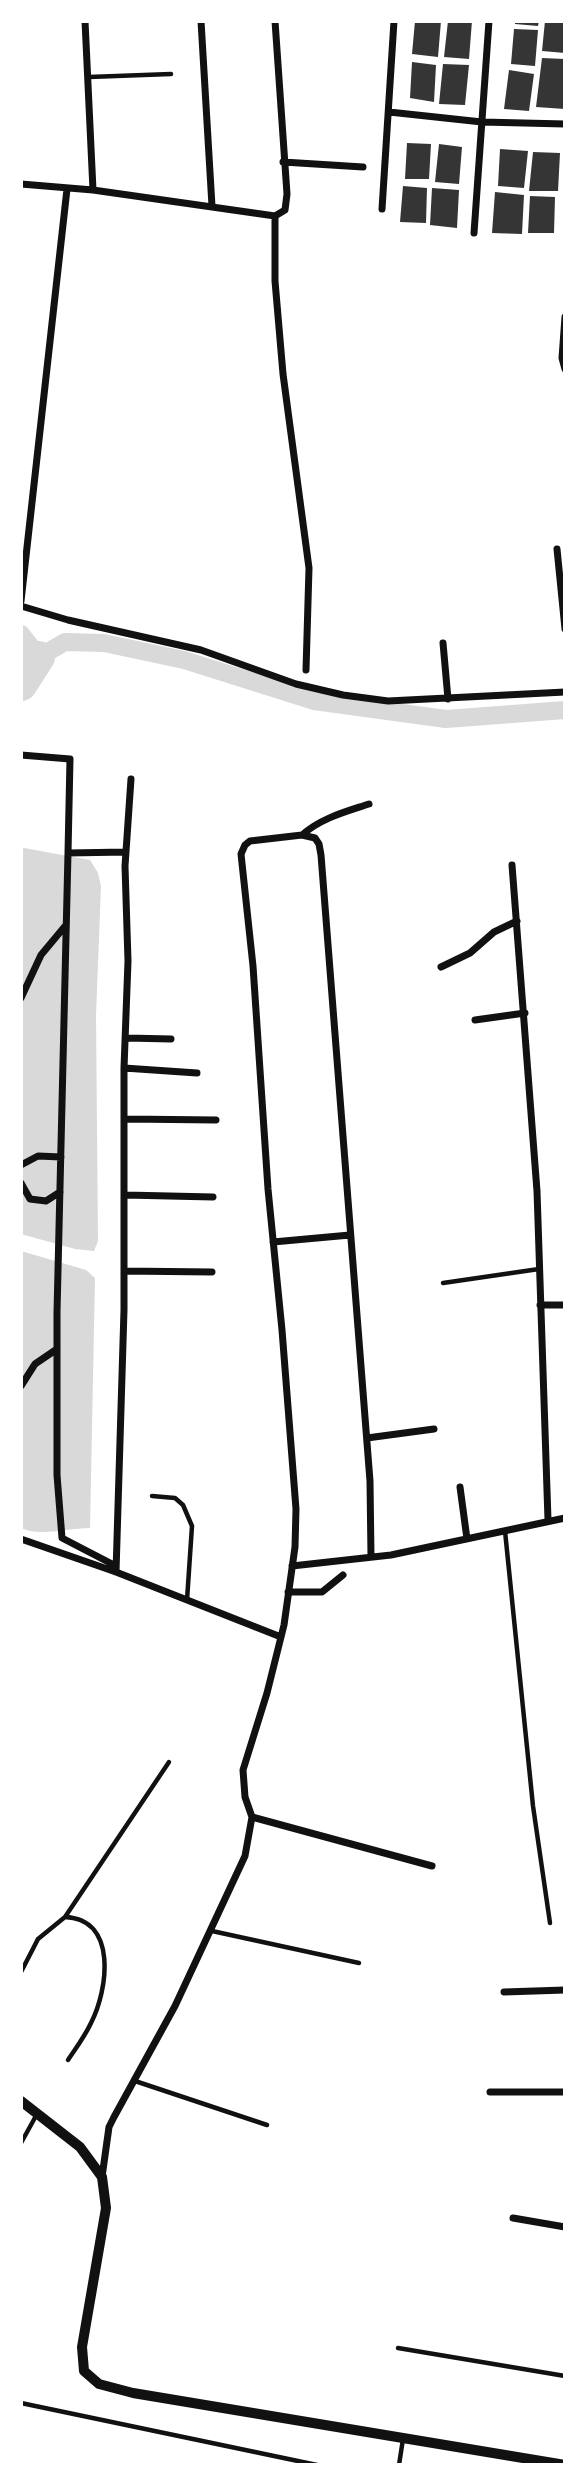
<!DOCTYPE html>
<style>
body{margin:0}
#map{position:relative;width:586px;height:2486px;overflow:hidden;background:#fff;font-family:Jost,sans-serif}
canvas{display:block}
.frame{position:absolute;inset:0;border:23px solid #fff;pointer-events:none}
</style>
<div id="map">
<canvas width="586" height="2486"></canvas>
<div class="frame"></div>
</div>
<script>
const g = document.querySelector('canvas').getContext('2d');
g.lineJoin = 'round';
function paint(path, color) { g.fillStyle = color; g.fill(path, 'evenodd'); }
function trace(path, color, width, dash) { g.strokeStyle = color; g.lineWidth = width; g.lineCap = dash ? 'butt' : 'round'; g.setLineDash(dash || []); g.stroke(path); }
paint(new Path2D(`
 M 24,848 L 90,860 L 98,873 L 101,886 L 96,1015 L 98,1241 L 94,1251 L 75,1249 L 21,1234 L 21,850 Z
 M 21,1251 L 86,1270 L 95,1278 L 90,1528 C 67,1528 41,1537 21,1528 Z`), '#d9d9d9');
trace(new Path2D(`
 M 21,634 L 39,657 L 65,642 L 104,643 L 184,660 L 314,701 L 446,719 L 565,710`), '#d9d9d9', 18);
trace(new Path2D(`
 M 21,685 L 39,657`), '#d9d9d9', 32);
paint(new Path2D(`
 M 415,21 L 441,21 L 438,57 L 412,54 Z
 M 448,21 L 472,21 L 469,59 L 444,57 Z
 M 515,21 L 539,21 L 538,26 L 515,24 Z
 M 545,21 L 565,21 L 565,53 L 542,51 Z
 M 514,29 L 538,30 L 535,66 L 511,64 Z
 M 542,58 L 565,59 L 565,109 L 536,107 Z
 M 412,62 L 436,65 L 434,102 L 410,98 Z
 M 443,64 L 469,65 L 465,105 L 439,104 Z
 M 509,70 L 534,74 L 529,111 L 504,109 Z
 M 407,143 L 431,144 L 429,179 L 405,179 Z
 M 439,144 L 462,147 L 459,184 L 435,182 Z
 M 500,149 L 528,151 L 524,188 L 498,186 Z
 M 533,152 L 560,153 L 558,191 L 529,191 Z
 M 403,186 L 427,188 L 426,223 L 400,222 Z
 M 432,188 L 459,190 L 457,228 L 430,225 Z
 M 495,192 L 524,195 L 522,234 L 492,233 Z
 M 530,196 L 555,197 L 554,233 L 528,233 Z`), '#353535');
trace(new Path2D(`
 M 89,77 L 171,74
 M 443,1283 L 539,1269
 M 152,1496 L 175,1498 L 183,1505 L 192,1526 L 187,1600
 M 505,1531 L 533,1806 L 550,1923
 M 65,1917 C 118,1919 108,1990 91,2023 C 85,2036 76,2048 68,2060
 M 212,1931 L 359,1963
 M 21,1972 L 38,1939 L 65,1917 L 169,1762
 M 135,2081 L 267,2125
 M 21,2143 L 37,2114
 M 398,2348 L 565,2376
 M 21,2403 L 317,2465
 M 399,2465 L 403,2439`), '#111', 4.5);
trace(new Path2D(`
 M 85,21 L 93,190
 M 201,21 L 212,206
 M 389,112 L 482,122 L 565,124
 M 283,162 L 363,167
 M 21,184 L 93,190 L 275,216 L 285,210 L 287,194 L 275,21
 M 382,209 L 394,21
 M 275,216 L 275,281 L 283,374 L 309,568 L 306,670
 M 474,233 L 489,21
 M 565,317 L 562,358 L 565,369
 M 557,549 L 565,629
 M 21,601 L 67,189
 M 21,606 L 68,620 L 201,650 L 296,684 L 343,695 L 388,701 L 565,692
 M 443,643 L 448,699
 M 21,755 L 70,759 L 68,853
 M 302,835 C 321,818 345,812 369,804
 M 512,865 L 537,1191 L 548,1520
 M 441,967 L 470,953 L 494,932 L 517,921
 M 21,998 L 41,955 L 66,925
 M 475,1020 L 525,1013
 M 127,1038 L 171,1039
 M 124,1068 L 197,1073
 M 126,1119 L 216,1120
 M 21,1165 L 38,1156 L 61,1157
 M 21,1183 L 30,1199 L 46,1201 L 60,1192
 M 125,1195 L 213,1197
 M 273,1242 L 350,1235
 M 124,1271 L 212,1272
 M 540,1305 L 565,1305
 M 21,1386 L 35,1364 L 57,1349
 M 367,1438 L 434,1429
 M 460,1487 L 467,1539
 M 21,1539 L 116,1572 L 281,1637
 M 116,1566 L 62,1538 L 57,1475 L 57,1312 L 68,853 L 126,852
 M 292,1566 L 391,1555 L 565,1518
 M 116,1572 L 124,1310 L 124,1068 L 128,961 L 125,866 L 131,779
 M 288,1592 L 322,1592 L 343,1575
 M 252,1817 L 432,1866
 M 504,1992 L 565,1990
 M 490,2092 L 565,2092
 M 102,2177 L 109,2127 L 114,2117 L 175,2006 L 245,1856 L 252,1817 L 245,1797 L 243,1770 L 267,1693 L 284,1625 L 295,1547 L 296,1509 L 282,1330 L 268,1189 L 253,966 L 241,854 L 245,845 L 250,841 L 302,835 L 315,838 L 319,844 L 321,855 L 370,1481 L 371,1557
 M 513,2218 L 565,2227`), '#111', 7);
trace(new Path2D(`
 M 21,2101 L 80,2147 L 102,2177 L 106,2208 L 82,2347 L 84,2371 L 99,2384 L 133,2393 L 565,2465`), '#111', 10);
</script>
